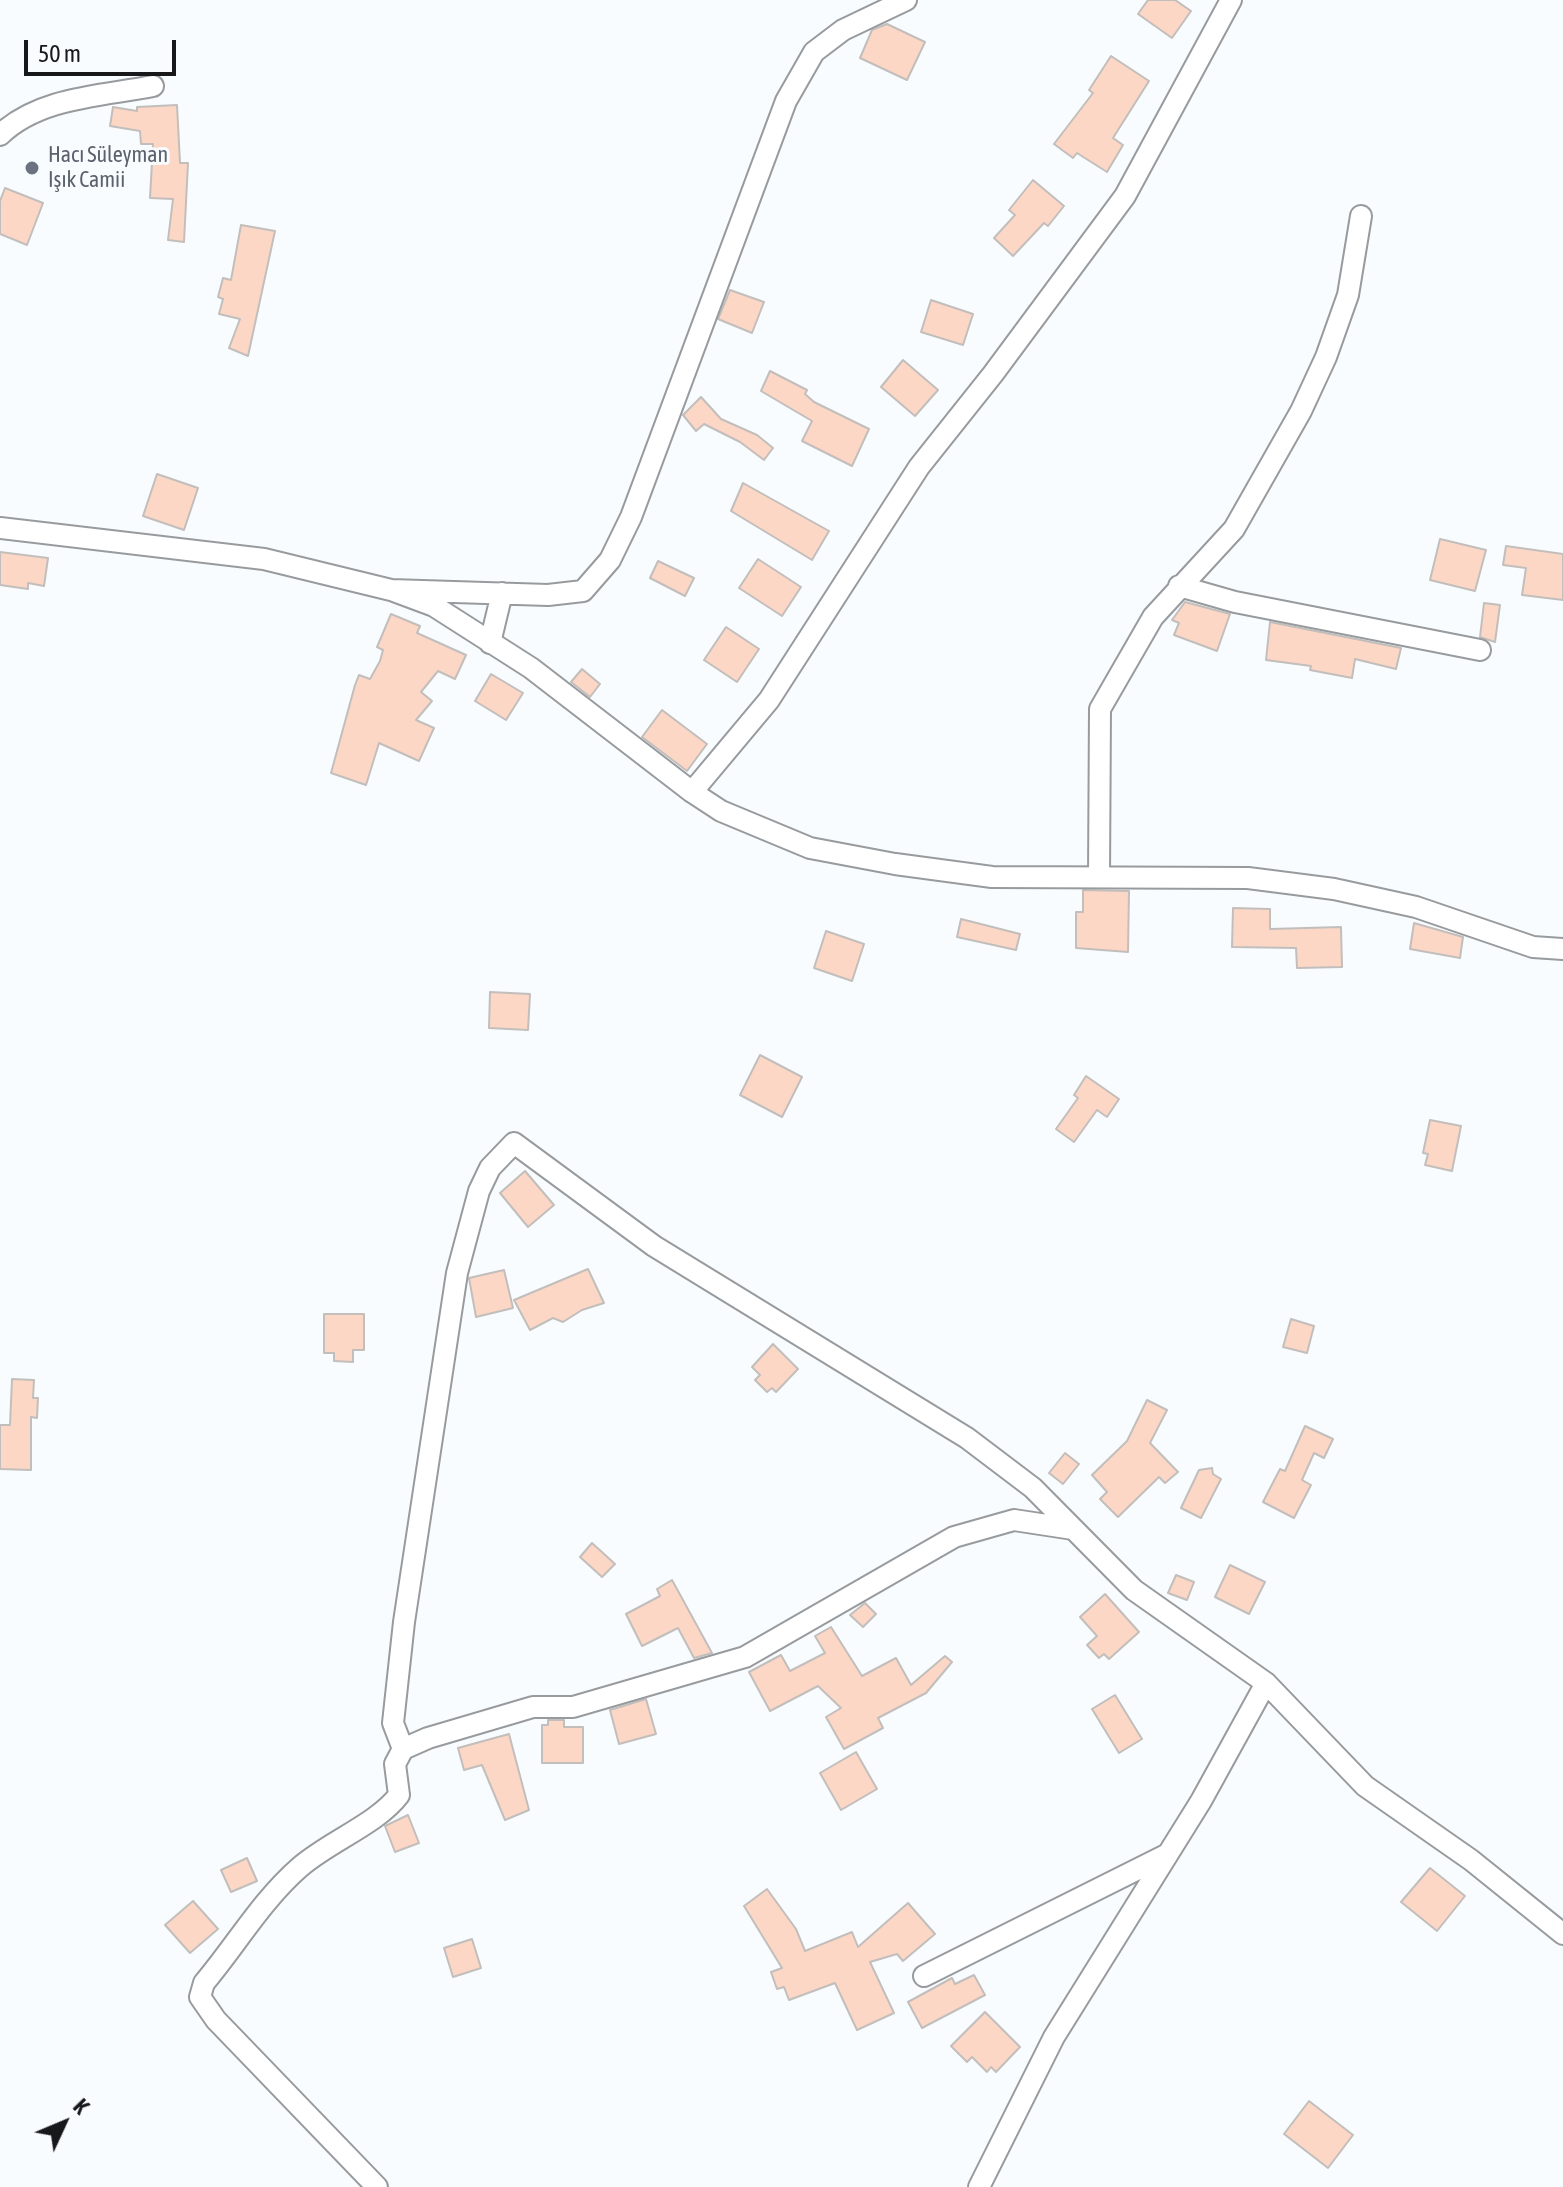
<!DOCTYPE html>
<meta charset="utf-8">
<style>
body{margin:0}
#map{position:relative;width:1563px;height:2187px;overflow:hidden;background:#f9fcfe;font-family:"Asap Condensed",sans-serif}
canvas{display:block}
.north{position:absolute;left:24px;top:2083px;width:80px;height:80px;-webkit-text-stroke:6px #f9fcfe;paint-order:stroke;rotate:46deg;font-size:22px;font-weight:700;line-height:32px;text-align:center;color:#171819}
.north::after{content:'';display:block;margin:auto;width:28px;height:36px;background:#171819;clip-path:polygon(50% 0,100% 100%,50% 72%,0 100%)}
.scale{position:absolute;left:24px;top:40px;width:152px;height:36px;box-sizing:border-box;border:4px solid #171819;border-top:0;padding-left:10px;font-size:24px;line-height:28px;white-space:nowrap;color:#171819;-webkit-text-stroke:6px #f9fcfe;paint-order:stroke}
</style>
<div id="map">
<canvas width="1563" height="2187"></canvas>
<div class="north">K</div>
<div class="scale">50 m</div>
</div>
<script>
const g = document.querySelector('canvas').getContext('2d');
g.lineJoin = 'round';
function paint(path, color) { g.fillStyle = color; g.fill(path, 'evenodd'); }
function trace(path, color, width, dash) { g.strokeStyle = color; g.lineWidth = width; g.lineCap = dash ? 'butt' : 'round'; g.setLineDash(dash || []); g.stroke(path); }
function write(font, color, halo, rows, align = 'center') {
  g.font = font + ' "Asap Condensed",sans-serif'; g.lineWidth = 6; g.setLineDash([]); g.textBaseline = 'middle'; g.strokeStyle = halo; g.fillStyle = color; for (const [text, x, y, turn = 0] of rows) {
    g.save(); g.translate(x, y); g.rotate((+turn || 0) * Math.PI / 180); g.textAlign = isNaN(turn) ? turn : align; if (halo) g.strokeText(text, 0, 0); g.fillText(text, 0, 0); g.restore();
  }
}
const building = new Path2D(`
 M 1148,0 L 1175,0 L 1191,11 L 1172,38 L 1138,14 Z
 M 887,24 L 925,42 L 907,80 L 860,58 L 872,30 Z
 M 1111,56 L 1149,81 L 1113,138 L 1123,145 L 1107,172 L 1077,153 L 1073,158 L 1054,144 L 1093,93 L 1089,90 Z
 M 177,105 L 180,163 L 188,163 L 184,242 L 168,240 L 173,199 L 150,198 L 153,144 L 141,144 L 140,131 L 110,126 L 113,107 L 137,111 L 137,107 Z
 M 1033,180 L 1064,206 L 1048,226 L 1044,223 L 1013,256 L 994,238 L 1015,215 L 1009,210 Z
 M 5,188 L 43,203 L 27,245 L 0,234 L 0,201 Z
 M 241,225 L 275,231 L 248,356 L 229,348 L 240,319 L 219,314 L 223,299 L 218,297 L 223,278 L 231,280 Z
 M 730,290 L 764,302 L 752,333 L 718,319 Z
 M 931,300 L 973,314 L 963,345 L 921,332 Z
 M 903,360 L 938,390 L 915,416 L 881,387 Z
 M 770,371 L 807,390 L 805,394 L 814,402 L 869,429 L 852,466 L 802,441 L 812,421 L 761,391 Z
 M 701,397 L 721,419 L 757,435 L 773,448 L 764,460 L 740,442 L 704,424 L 696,431 L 683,415 Z
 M 157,474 L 198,488 L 184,530 L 143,516 Z
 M 743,483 L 829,531 L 812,560 L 731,511 Z
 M 1440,539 L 1486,550 L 1475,591 L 1430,580 Z
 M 1506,546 L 1563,554 L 1563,600 L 1522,595 L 1526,568 L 1503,565 Z
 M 0,552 L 48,558 L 44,586 L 28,583 L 28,589 L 0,585 Z
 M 758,559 L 801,587 L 782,616 L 739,588 Z
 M 658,561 L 694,578 L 685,596 L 650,578 Z
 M 1185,602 L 1230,614 L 1217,651 L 1174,635 L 1179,623 L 1172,620 Z
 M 1484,603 L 1500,605 L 1495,642 L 1480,637 Z
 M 391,614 L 420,626 L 417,633 L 466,655 L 455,679 L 438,671 L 421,692 L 432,701 L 416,720 L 434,728 L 419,761 L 379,743 L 366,785 L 331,773 L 355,685 L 359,675 L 370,679 L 380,661 L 383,650 L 377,647 Z
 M 1270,622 L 1401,648 L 1396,669 L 1355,659 L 1352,678 L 1310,670 L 1311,666 L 1266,660 Z
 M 726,627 L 759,649 L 737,682 L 704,660 Z
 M 582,669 L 600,684 L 590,697 L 571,682 Z
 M 491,674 L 523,693 L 506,720 L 475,701 Z
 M 662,710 L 707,744 L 687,771 L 642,737 Z
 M 1083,890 L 1129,891 L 1128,952 L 1076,948 L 1076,912 L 1083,912 Z
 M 1233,908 L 1270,909 L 1270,929 L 1341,927 L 1342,967 L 1297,968 L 1296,948 L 1232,947 Z
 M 961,919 L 1020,934 L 1016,950 L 957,937 Z
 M 1414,923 L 1463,937 L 1460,958 L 1410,949 Z
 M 826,931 L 864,944 L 852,981 L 814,968 Z
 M 490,992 L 530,994 L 528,1030 L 489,1028 Z
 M 760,1055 L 802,1077 L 782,1117 L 740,1095 Z
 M 1086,1076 L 1119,1099 L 1107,1117 L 1097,1110 L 1074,1142 L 1056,1129 L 1078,1098 L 1074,1095 Z
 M 1430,1120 L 1461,1126 L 1452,1171 L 1425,1165 L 1428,1154 L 1423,1153 Z
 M 525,1171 L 554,1205 L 528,1227 L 500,1193 Z
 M 588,1269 L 604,1303 L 582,1310 L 563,1322 L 553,1318 L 530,1330 L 514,1300 Z
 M 504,1270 L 513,1308 L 476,1317 L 469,1278 Z
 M 324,1314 L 364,1314 L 364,1350 L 353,1350 L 353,1362 L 334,1361 L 334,1353 L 324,1353 Z
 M 1291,1319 L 1314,1326 L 1307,1353 L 1283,1347 Z
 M 773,1344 L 798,1369 L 776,1392 L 772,1388 L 767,1392 L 755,1380 L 760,1375 L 752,1367 Z
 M 12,1379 L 34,1380 L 33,1398 L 38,1398 L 37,1418 L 31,1417 L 31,1470 L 0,1469 L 0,1425 L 10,1425 Z
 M 1147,1400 L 1167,1410 L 1150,1443 L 1178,1472 L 1165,1483 L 1159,1477 L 1118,1517 L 1100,1499 L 1107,1492 L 1092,1475 L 1127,1441 Z
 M 1305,1426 L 1333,1439 L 1324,1458 L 1314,1453 L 1302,1480 L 1311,1485 L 1294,1518 L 1263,1502 L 1280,1469 L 1285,1471 Z
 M 1065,1453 L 1079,1464 L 1063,1484 L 1049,1473 Z
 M 1212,1468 L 1213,1474 L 1221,1479 L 1201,1518 L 1181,1508 L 1199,1470 Z
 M 592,1543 L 615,1564 L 602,1577 L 580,1557 Z
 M 1230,1565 L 1265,1582 L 1249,1614 L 1215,1597 Z
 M 1176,1575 L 1194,1582 L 1187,1600 L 1168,1593 Z
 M 672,1580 L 712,1653 L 694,1658 L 678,1628 L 642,1646 L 626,1614 L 660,1596 L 657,1589 Z
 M 1105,1594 L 1139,1632 L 1109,1659 L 1104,1654 L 1099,1658 L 1087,1645 L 1097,1636 L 1080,1617 Z
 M 865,1603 L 876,1614 L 863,1627 L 850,1615 Z
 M 831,1627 L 862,1676 L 896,1658 L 911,1685 L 945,1656 L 952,1662 L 926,1693 L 878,1718 L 883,1728 L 844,1749 L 826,1717 L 841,1708 L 818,1686 L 770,1711 L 749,1672 L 781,1655 L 790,1671 L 825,1653 L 815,1636 Z
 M 1115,1695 L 1142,1739 L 1119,1753 L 1092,1709 Z
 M 646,1699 L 656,1734 L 619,1744 L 610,1710 Z
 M 548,1720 L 564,1720 L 564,1727 L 583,1727 L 583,1763 L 542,1763 L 542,1725 L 548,1725 Z
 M 509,1734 L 529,1810 L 505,1820 L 482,1765 L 464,1770 L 458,1748 Z
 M 856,1752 L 877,1789 L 841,1810 L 820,1773 Z
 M 408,1815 L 419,1843 L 395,1852 L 385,1826 Z
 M 247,1858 L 257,1881 L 231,1892 L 221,1870 Z
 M 1430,1868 L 1465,1896 L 1437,1931 L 1401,1902 Z
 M 767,1889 L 796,1929 L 805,1951 L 852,1932 L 858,1947 L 908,1903 L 935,1934 L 903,1961 L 897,1954 L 870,1962 L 894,2013 L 857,2030 L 835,1983 L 789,2000 L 784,1987 L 777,1989 L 771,1972 L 782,1968 L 744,1906 Z
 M 193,1901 L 218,1929 L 190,1953 L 165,1925 Z
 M 472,1939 L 481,1968 L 453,1977 L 444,1948 Z
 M 974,1975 L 985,1995 L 922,2028 L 908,2002 L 952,1978 L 955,1984 Z
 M 985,2012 L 1020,2047 L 996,2072 L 991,2067 L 987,2072 L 972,2057 L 967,2062 L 951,2046 Z
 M 1309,2101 L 1353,2135 L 1328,2168 L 1284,2134 Z`);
paint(building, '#fdd7c6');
trace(building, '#c2bebc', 2);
const minor = new Path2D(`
 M 1231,0 L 1125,196 L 993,374 L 919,467 L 769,700 L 692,792 L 721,811 L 810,848 L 895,864 L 992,877 L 1248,878 L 1334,889 L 1416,907 L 1533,947 L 1563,949
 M 0,135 C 39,97 102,96 153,86
 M 0,528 L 264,559 L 391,590 L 434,606 L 531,668 L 692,792
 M 1179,586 L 1235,602 L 1480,650
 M 391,590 L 548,595 L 583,591 L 610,560 L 631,517 L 786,101 L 814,52 L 843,30 L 906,0
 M 490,643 L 502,593
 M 1099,877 L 1100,709 L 1153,617 L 1234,529 L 1301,411 L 1326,357 L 1348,295 L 1361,216
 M 403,1749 L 393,1723 L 404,1622 L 457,1273 L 479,1191 L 490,1168 L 514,1143 L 654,1246 L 967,1438 L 1033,1488 L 1134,1590 L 1266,1683 L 1365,1786 L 1471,1860 L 1563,1934
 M 924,1976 L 1168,1854
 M 377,2187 L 216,2020 L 200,1997 L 204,1983 C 236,1945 262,1900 300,1867 C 330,1841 377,1824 399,1795 L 395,1764 L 403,1749 L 428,1738 L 533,1707 L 573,1707 L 745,1657 L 954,1537 L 1014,1520 L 1073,1529
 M 979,2187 L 1054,2037 L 1201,1801 L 1266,1683`);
trace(minor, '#989b9e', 24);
trace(minor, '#fff', 20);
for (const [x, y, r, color] of [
 [32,168,8,"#6b7280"]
]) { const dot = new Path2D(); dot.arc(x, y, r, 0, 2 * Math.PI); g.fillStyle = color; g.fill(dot); trace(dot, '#f9fcfe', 3); }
write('22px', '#5b616d', '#f9fcfe', [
 ["Hacı Süleyman",48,155],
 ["Işık Camii",48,180]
], 'left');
</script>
